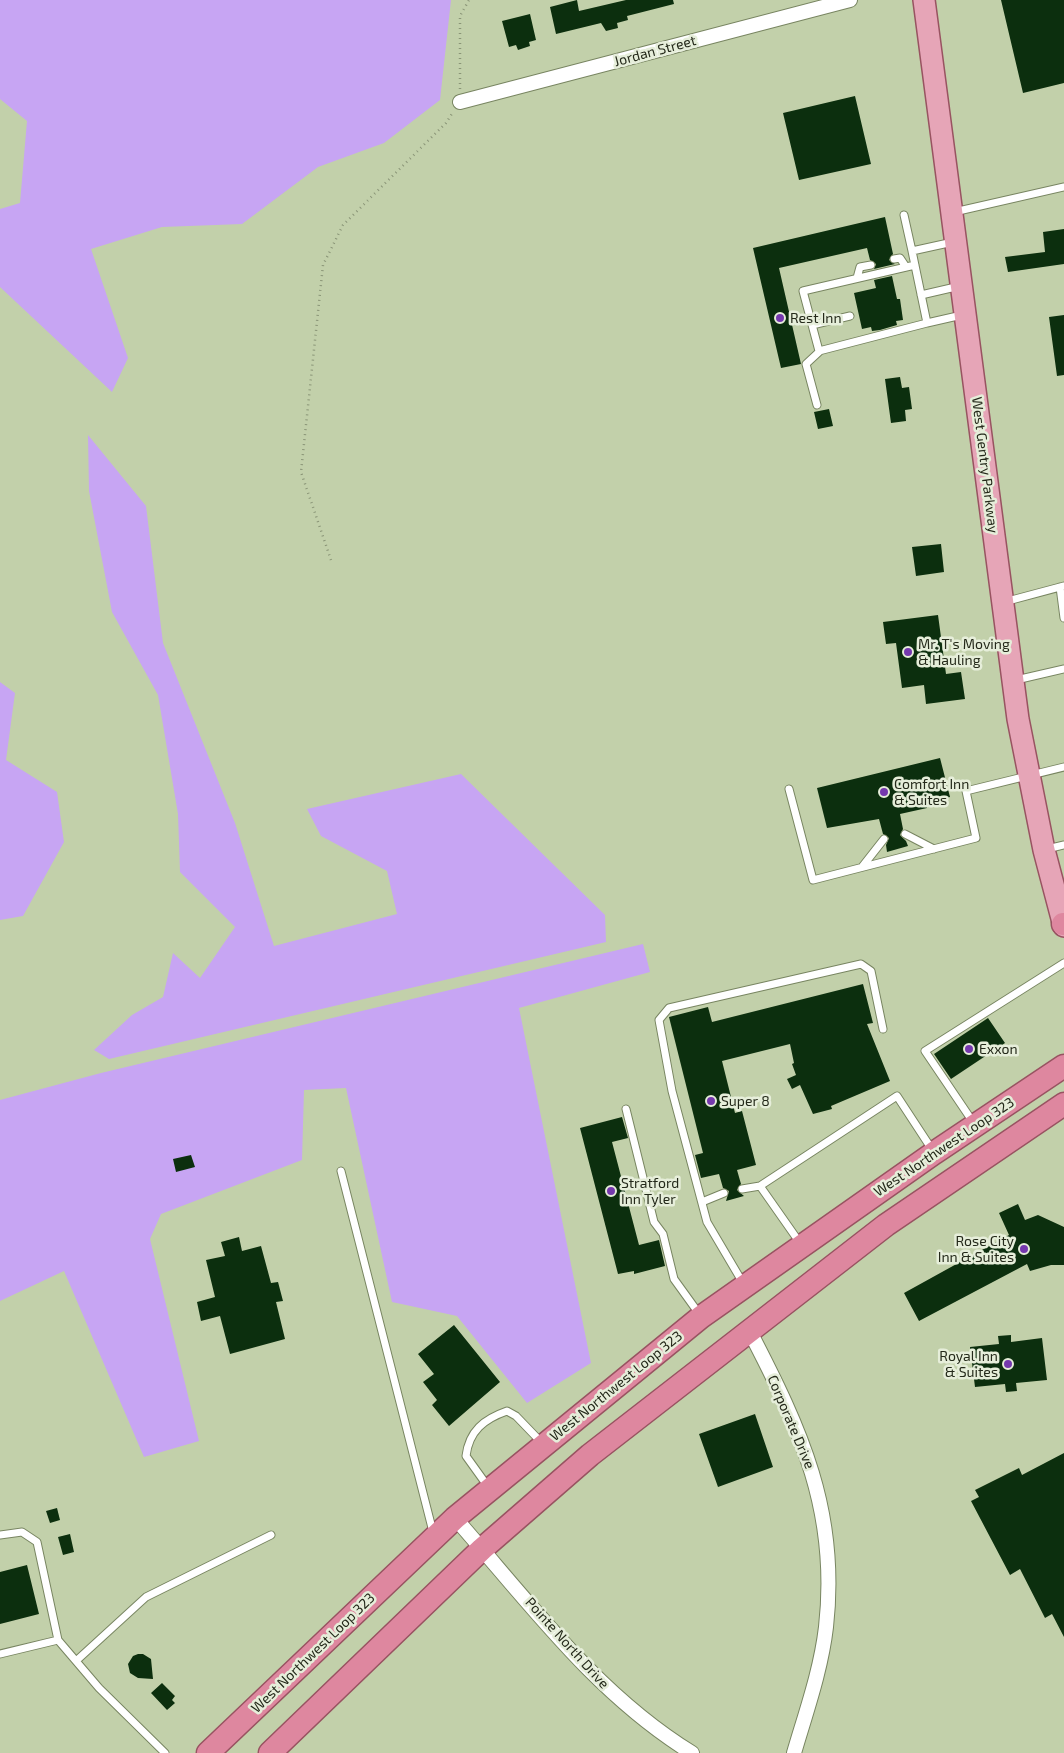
<!DOCTYPE html>
<style>
body{margin:0}
canvas{display:block;background:#c2d0aa}
</style>
<canvas width="1064" height="1753"></canvas>
<script>
const g = document.querySelector('canvas').getContext('2d');
g.lineJoin = 'round';
function paint(path, color) { g.fillStyle = color; g.fill(path, 'evenodd'); }
function trace(path, color, width, dash) { g.strokeStyle = color; g.lineWidth = width; g.lineCap = dash ? 'butt' : 'round'; g.setLineDash(dash || []); g.stroke(path); }
function write(font, color, halo, rows, align = 'center') {
  g.font = font + ' "Exo 2",sans-serif'; g.lineWidth = 5; g.setLineDash([]); g.textBaseline = 'middle'; g.strokeStyle = halo; g.fillStyle = color; for (const [text, x, y, turn = 0] of rows) {
    g.save(); g.translate(x, y); g.rotate((+turn || 0) * Math.PI / 180); g.textAlign = isNaN(turn) ? turn : align; if (halo) g.strokeText(text, 0, 0); g.fillText(text, 0, 0); g.restore();
  }
}
paint(new Path2D(`
 M 0,0 L 451,0 L 440,100 L 384,143 L 318,167 L 242,224 L 162,227 L 91,249 L 128,358 L 112,392 L 0,287 L 0,209 L 20,203 L 27,121 L 0,99 Z
 M 88,435 L 146,506 L 163,643 L 235,823 L 274,946 L 397,914 L 387,871 L 321,836 L 307,809 L 461,774 L 605,915 L 606,942 L 109,1059 L 94,1050 L 132,1015 L 163,997 L 173,953 L 200,978 L 235,927 L 180,872 L 178,814 L 158,695 L 112,612 L 89,491 Z
 M 0,682 L 15,693 L 6,760 L 57,792 L 64,842 L 23,916 L 0,920 Z
 M 643,944 L 650,972 L 519,1008 L 591,1363 L 527,1403 L 457,1316 L 392,1302 L 346,1088 L 304,1090 L 302,1160 L 161,1214 L 150,1239 L 199,1441 L 144,1457 L 64,1271 L 0,1301 L 0,1100 L 101,1073 Z`), '#c7a5f3');
paint(new Path2D(`
 M 577,0 L 579,11 L 626,0 L 673,0 L 674,4 L 627,16 L 628,20 L 617,23 L 618,28 L 606,31 L 601,23 L 556,34 L 550,7 Z
 M 1001,0 L 1064,0 L 1064,83 L 1023,93 Z
 M 530,14 L 536,40 L 529,42 L 530,46 L 518,50 L 516,45 L 509,47 L 502,21 Z
 M 855,96 L 871,164 L 799,180 L 783,113 Z
 M 885,217 L 893,254 L 889,260 L 895,264 L 874,269 L 876,264 L 870,260 L 867,248 L 779,268 L 801,364 L 781,368 L 753,248 Z
 M 1064,229 L 1064,264 L 1008,272 L 1005,257 L 1045,252 L 1043,232 Z
 M 892,276 L 897,299 L 900,299 L 903,320 L 896,321 L 897,325 L 880,330 L 872,331 L 871,327 L 862,329 L 854,293 L 876,288 L 874,280 Z
 M 1064,315 L 1064,375 L 1057,376 L 1049,317 Z
 M 900,377 L 902,388 L 909,387 L 912,409 L 905,410 L 906,421 L 891,423 L 885,379 Z
 M 829,409 L 833,426 L 818,429 L 814,412 Z
 M 941,544 L 944,572 L 916,576 L 912,547 Z
 M 938,615 L 946,674 L 961,672 L 965,699 L 926,704 L 924,685 L 902,688 L 896,643 L 886,644 L 883,622 Z
 M 940,758 L 950,797 L 926,803 L 927,808 L 900,814 L 903,829 L 900,835 L 906,841 L 908,846 L 887,852 L 886,845 L 889,838 L 883,834 L 879,819 L 827,828 L 817,788 Z
 M 863,984 L 873,1023 L 867,1024 L 890,1081 L 831,1106 L 832,1109 L 813,1114 L 800,1085 L 792,1089 L 787,1079 L 796,1075 L 792,1064 L 794,1063 L 790,1044 L 722,1061 L 735,1113 L 742,1111 L 756,1165 L 737,1170 L 741,1184 L 737,1190 L 744,1196 L 726,1201 L 729,1191 L 723,1188 L 719,1174 L 701,1178 L 695,1155 L 703,1153 L 669,1017 L 708,1007 L 712,1022 Z
 M 988,1018 L 1005,1043 L 951,1079 L 934,1054 Z
 M 622,1117 L 628,1138 L 612,1142 L 639,1245 L 659,1240 L 665,1266 L 634,1274 L 634,1271 L 618,1274 L 580,1128 Z
 M 191,1155 L 195,1167 L 176,1172 L 173,1159 Z
 M 1018,1204 L 1025,1220 L 1038,1215 L 1064,1227 L 1064,1265 L 1051,1265 L 1030,1271 L 1027,1264 L 919,1321 L 904,1293 L 1009,1235 L 999,1213 Z
 M 239,1237 L 242,1251 L 261,1246 L 271,1283 L 278,1282 L 283,1301 L 276,1302 L 285,1339 L 230,1354 L 220,1316 L 201,1321 L 197,1302 L 215,1297 L 206,1260 L 225,1256 L 221,1242 Z
 M 454,1325 L 500,1382 L 449,1426 L 432,1405 L 437,1400 L 423,1382 L 434,1374 L 418,1354 Z
 M 1011,1335 L 1011,1342 L 1042,1338 L 1047,1380 L 1016,1383 L 1017,1391 L 1006,1392 L 1005,1384 L 975,1387 L 970,1347 L 999,1344 L 998,1336 Z
 M 755,1414 L 773,1467 L 718,1487 L 699,1434 Z
 M 1064,1453 L 1064,1637 L 1052,1614 L 1045,1618 L 1020,1569 L 1010,1575 L 971,1501 L 979,1497 L 975,1490 L 1019,1468 L 1022,1475 Z
 M 57,1508 L 60,1520 L 50,1523 L 46,1511 Z
 M 70,1534 L 74,1552 L 63,1555 L 58,1537 Z
 M 27,1565 L 39,1614 L 0,1624 L 0,1572 Z
 M 138,1654 L 143,1654 L 151,1659 L 153,1679 L 138,1678 L 130,1673 L 128,1664 L 133,1656 Z
 M 162,1683 L 175,1696 L 172,1700 L 175,1703 L 167,1710 L 151,1693 Z`), '#0c2f0e');
const service = new Path2D(`
 M 954,212 L 1064,187
 M 904,215 L 912,251
 M 953,242 L 912,251 L 927,323 L 962,315
 M 894,259 L 900,258 L 906,267
 M 915,265 L 803,291 L 819,351 L 927,323
 M 857,278 L 860,267 L 871,265
 M 921,295 L 960,286
 M 812,325 L 850,316
 M 817,405 L 806,364 L 820,351
 M 1060,587 L 1064,618
 M 1004,602 L 1064,586
 M 1016,680 L 1064,669
 M 789,789 L 813,880 L 976,838 L 966,791 L 1064,767
 M 905,834 L 934,849
 M 1047,849 L 1064,845
 M 862,867 L 884,839
 M 626,1109 L 654,1222 L 663,1234 L 674,1279 L 700,1315
 M 973,1122 L 925,1051 L 1064,963
 M 341,1171 L 433,1532
 M 742,1189 L 760,1186
 M 702,1202 L 724,1193
 M 800,1243 L 760,1186 L 897,1096 L 933,1151
 M 743,1283 L 707,1222 L 672,1091 L 659,1020 L 669,1008 L 861,964 L 871,971 L 883,1029
 M 489,1488 L 466,1456 C 469,1431 484,1419 507,1411 L 516,1416 L 542,1443
 M 0,1535 L 22,1532 L 37,1542 L 58,1640 L 99,1688 L 165,1753
 M 0,1654 L 58,1640
 M 76,1661 L 146,1597 L 271,1535`);
const minor = new Path2D(`
 M 460,102 L 850,0
 M 749,1330 C 801,1430 839,1512 826,1627 C 821,1670 806,1712 794,1753
 M 455,1518 C 529,1602 596,1694 692,1753`);
const primary = new Path2D(`
 M 924,0 L 1018,719 L 1044,850 L 1064,926`);
const trunk = new Path2D(`
 M 1063,924 L 1064,924
 M 208,1753 L 455,1518 L 701,1317 L 934,1153 L 1064,1066
 M 270,1753 L 482,1549 L 590,1455 L 886,1225 L 1064,1104`);
trace(service, '#788561', 9);
trace(minor, '#788561', 16);
trace(primary, '#985361', 24);
trace(trunk, '#985361', 25);
trace(new Path2D(`
 M 460,89 L 460,16 L 469,0
 M 331,560 L 301,472 L 323,265 L 343,225 L 446,123 L 453,112`), '#8a9577', 2.5, [1, 4]);
trace(service, '#fff', 7);
trace(minor, '#fff', 14);
trace(primary, '#e6a5b7', 21);
trace(trunk, '#de879f', 22);
for (const [x, y, r, color] of [
 [780,318,5,"#7538ae"],
 [908,652,5,"#7538ae"],
 [884,792,5,"#7538ae"],
 [969,1049,5,"#7538ae"],
 [711,1101,5,"#7538ae"],
 [611,1191,5,"#7538ae"],
 [1024,1249,5,"#7538ae"],
 [1008,1364,5,"#7538ae"]
]) { const dot = new Path2D(); dot.arc(x, y, r, 0, 2 * Math.PI); g.fillStyle = color; g.fill(dot); trace(dot, '#e6eeda', 2); }
write('14px', '#24291a', '#e6eeda', [
 ["Jordan Street",655,51,-15],
 ["West Gentry Parkway",985,465,83],
 ["West Northwest Loop 323",944,1147,-34],
 ["West Northwest Loop 323",616,1386,-39],
 ["Corporate Drive",791,1422,67],
 ["Pointe North Drive",567,1643,48],
 ["West Northwest Loop 323",313,1653,-44]
]);
write('14px', '#24291a', '#e6eeda', [
 ["Rest Inn",790,318],
 ["Mr. T's Moving",918,644],
 ["& Hauling",918,660],
 ["Comfort Inn",894,784],
 ["& Suites",894,800],
 ["Exxon",979,1049],
 ["Super 8",721,1101],
 ["Stratford",621,1183],
 ["Inn Tyler",621,1199],
 ["Rose City",1014,1241,"right"],
 ["Inn & Suites",1014,1257,"right"],
 ["Royal Inn",998,1356,"right"],
 ["& Suites",998,1372,"right"]
], 'left');
</script>
